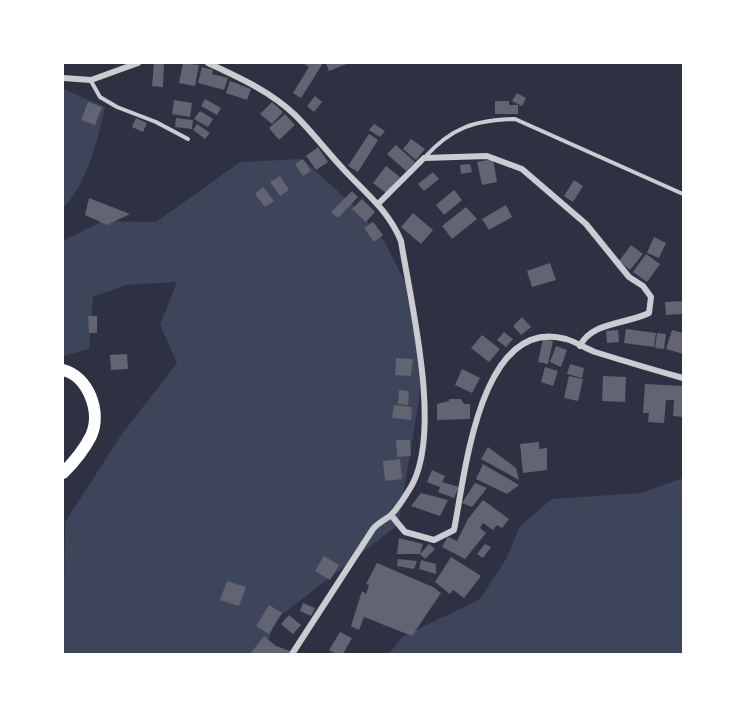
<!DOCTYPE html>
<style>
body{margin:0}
#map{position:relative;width:746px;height:717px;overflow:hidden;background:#2d3142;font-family:Lato,sans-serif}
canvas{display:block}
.frame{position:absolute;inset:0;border:64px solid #fff;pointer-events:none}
</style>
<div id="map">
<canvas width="746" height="717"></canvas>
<div class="frame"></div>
</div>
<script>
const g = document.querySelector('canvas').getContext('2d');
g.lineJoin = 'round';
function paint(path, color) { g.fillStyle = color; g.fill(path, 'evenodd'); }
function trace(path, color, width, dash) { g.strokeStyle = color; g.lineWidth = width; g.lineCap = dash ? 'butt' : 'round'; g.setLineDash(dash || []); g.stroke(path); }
paint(new Path2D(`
 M 63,89 L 105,107 C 99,137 86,186 63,208 Z
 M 302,159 L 352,204 L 384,241 L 413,297 L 423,350 L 419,400 L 398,525 L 275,620 L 264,654 L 63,654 L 65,522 L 122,434 L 177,363 L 160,325 L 177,282 L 126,285 L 93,297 L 89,349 L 63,356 L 63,241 L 103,221 L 156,222 L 240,162 Z
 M 683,478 L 683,654 L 389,654 L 402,637 L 480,599 L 506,559 L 520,526 L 552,499 L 641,493 Z`), '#3c4559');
paint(new Path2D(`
 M 154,63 L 164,64 L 163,87 L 152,86 Z
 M 183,63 L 199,65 L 195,86 L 179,83 Z
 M 303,63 L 323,63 L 301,98 L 293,93 L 309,67 Z
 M 326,63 L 349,63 L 329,71 Z
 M 202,67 L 213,70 L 212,74 L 228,78 L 224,90 L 198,83 Z
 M 230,81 L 251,89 L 247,100 L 226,93 Z
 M 517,93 L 526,98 L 522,106 L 512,101 Z
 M 315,96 L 322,102 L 314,112 L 307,106 Z
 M 205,99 L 221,108 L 217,115 L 201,106 Z
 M 174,100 L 192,103 L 190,117 L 172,114 Z
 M 495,101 L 509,101 L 509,105 L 518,105 L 518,114 L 495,114 Z
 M 88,102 L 102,107 L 95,125 L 81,120 Z
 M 272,102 L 283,112 L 272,124 L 260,114 Z
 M 200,111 L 213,119 L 208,127 L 194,119 Z
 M 285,114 L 295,125 L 279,140 L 269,128 Z
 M 136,118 L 147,123 L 143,132 L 132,127 Z
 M 176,118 L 193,120 L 192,129 L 175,127 Z
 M 197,124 L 210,133 L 205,139 L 193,130 Z
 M 374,124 L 385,131 L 380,137 L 369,130 Z
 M 369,134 L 378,140 L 358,172 L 348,166 Z
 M 411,139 L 425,149 L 416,160 L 403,149 Z
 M 396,145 L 415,162 L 406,171 L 387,154 Z
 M 318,147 L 328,162 L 316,170 L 306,156 Z
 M 303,159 L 311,171 L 303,176 L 295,164 Z
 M 493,159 L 497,182 L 482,185 L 477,162 Z
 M 470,164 L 472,172 L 461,174 L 460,165 Z
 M 386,166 L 400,177 L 387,194 L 373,183 Z
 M 433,172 L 439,179 L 424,191 L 418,184 Z
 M 280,176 L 289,190 L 280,196 L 270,182 Z
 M 574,180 L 583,186 L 573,202 L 564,196 Z
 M 263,187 L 274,201 L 265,207 L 255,194 Z
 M 454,190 L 462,200 L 444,215 L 436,205 Z
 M 352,191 L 358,197 L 338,218 L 331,212 Z
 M 89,198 L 130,214 L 107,225 L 85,215 Z
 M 362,199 L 375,212 L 366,222 L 352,209 Z
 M 506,205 L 512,217 L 489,230 L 482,219 Z
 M 466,207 L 477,219 L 452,239 L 442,226 Z
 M 413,213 L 433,230 L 421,244 L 401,227 Z
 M 373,222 L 383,235 L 374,242 L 364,228 Z
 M 654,237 L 666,243 L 659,258 L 647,253 Z
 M 631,245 L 643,254 L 630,270 L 619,261 Z
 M 646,254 L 660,264 L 647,282 L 633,272 Z
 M 550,263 L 556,280 L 532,287 L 527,271 Z
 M 683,301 L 683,314 L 666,315 L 665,302 Z
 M 88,316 L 97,316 L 97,333 L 89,333 Z
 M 522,317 L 531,327 L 521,335 L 513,326 Z
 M 626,329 L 656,333 L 654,347 L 624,343 Z
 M 618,330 L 619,342 L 607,343 L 606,331 Z
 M 672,330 L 683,333 L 683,354 L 666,349 Z
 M 504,332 L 513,339 L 506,347 L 497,340 Z
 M 657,333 L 666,334 L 664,349 L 655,348 Z
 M 482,335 L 500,349 L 489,362 L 471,348 Z
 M 543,339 L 553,341 L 548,364 L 538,362 Z
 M 556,346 L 567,350 L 561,367 L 550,362 Z
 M 127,354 L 128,369 L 111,370 L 110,355 Z
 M 396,358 L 413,359 L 411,376 L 395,375 Z
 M 570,364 L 584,368 L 582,378 L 567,374 Z
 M 545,367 L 558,371 L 553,386 L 541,382 Z
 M 462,369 L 480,378 L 472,393 L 455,385 Z
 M 569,376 L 583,379 L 578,401 L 564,398 Z
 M 603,376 L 626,377 L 625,402 L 602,401 Z
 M 645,384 L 683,386 L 683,417 L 673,416 L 674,400 L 666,400 L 664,423 L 648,422 L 649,413 L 643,413 Z
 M 399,390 L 409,391 L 408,405 L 398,404 Z
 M 449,399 L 461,399 L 464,404 L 470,404 L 470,419 L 437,420 L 437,404 L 449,401 Z
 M 394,405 L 412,407 L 411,420 L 392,418 Z
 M 396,440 L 410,440 L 411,456 L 397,457 Z
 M 539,442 L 539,449 L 547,448 L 547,470 L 523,473 L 520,444 Z
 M 488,447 L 516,468 L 519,480 L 481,459 Z
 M 400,459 L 402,479 L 385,481 L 383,461 Z
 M 483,464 L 519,485 L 507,494 L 476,479 Z
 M 432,470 L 445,476 L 442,482 L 459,487 L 454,498 L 438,492 L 440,487 L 427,482 Z
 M 475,483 L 487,488 L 472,507 L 462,503 Z
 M 421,493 L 448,500 L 440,516 L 411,506 Z
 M 483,500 L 509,519 L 502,528 L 497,525 L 493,530 L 483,523 L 480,528 L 486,533 L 465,559 L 442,547 L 448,537 L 457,541 L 468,519 Z
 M 399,538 L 423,544 L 420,554 L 397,554 Z
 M 429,544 L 435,549 L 425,559 L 420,554 Z
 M 485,544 L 491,547 L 483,558 L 477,554 Z
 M 324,556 L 339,565 L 330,580 L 315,571 Z
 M 451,557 L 481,576 L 464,598 L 453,590 L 450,594 L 435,582 Z
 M 398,559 L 417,561 L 414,569 L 397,566 Z
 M 421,560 L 436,564 L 436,574 L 419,569 Z
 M 377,563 L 433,587 L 441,593 L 412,636 L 364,617 L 359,630 L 351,626 L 362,591 L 366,594 L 369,585 L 366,584 Z
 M 227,581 L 246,587 L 239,606 L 220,600 Z
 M 303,603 L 315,608 L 311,616 L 300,611 Z
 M 269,605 L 282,613 L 269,634 L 256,626 Z
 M 289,615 L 301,625 L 293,634 L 281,624 Z
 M 340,632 L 352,638 L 343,654 L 336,654 L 329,650 Z
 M 264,636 L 276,646 L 290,651 L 288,654 L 250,654 Z`), '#626471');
trace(new Path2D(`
 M 91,81 L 100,97 L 117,107 L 156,122 L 188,139
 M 424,158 C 452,127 475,120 515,119 L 683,194`), '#caccd0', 4);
trace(new Path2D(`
 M 208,63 C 238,77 270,91 295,115 C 313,133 329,154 347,173 C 369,196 389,212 401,241 C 411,304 442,429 412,485 C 406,495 399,507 391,515 C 385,520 378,523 373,529 L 292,654
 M 63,78 L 91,80 L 138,63
 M 379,203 L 424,158 L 487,156 L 522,169 L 586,224 L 629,277 L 643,286 L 651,297 L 649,313 C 627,324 591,322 580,346
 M 391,515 L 405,532 L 434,540 L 454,530 C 465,476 479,315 566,339 C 576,342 585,348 595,352 C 624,361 654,370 683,378`), '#caccd0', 6);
trace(new Path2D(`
 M 63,370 C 88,376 102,412 91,436 C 84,450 74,462 63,473`), '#fff', 12);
</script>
